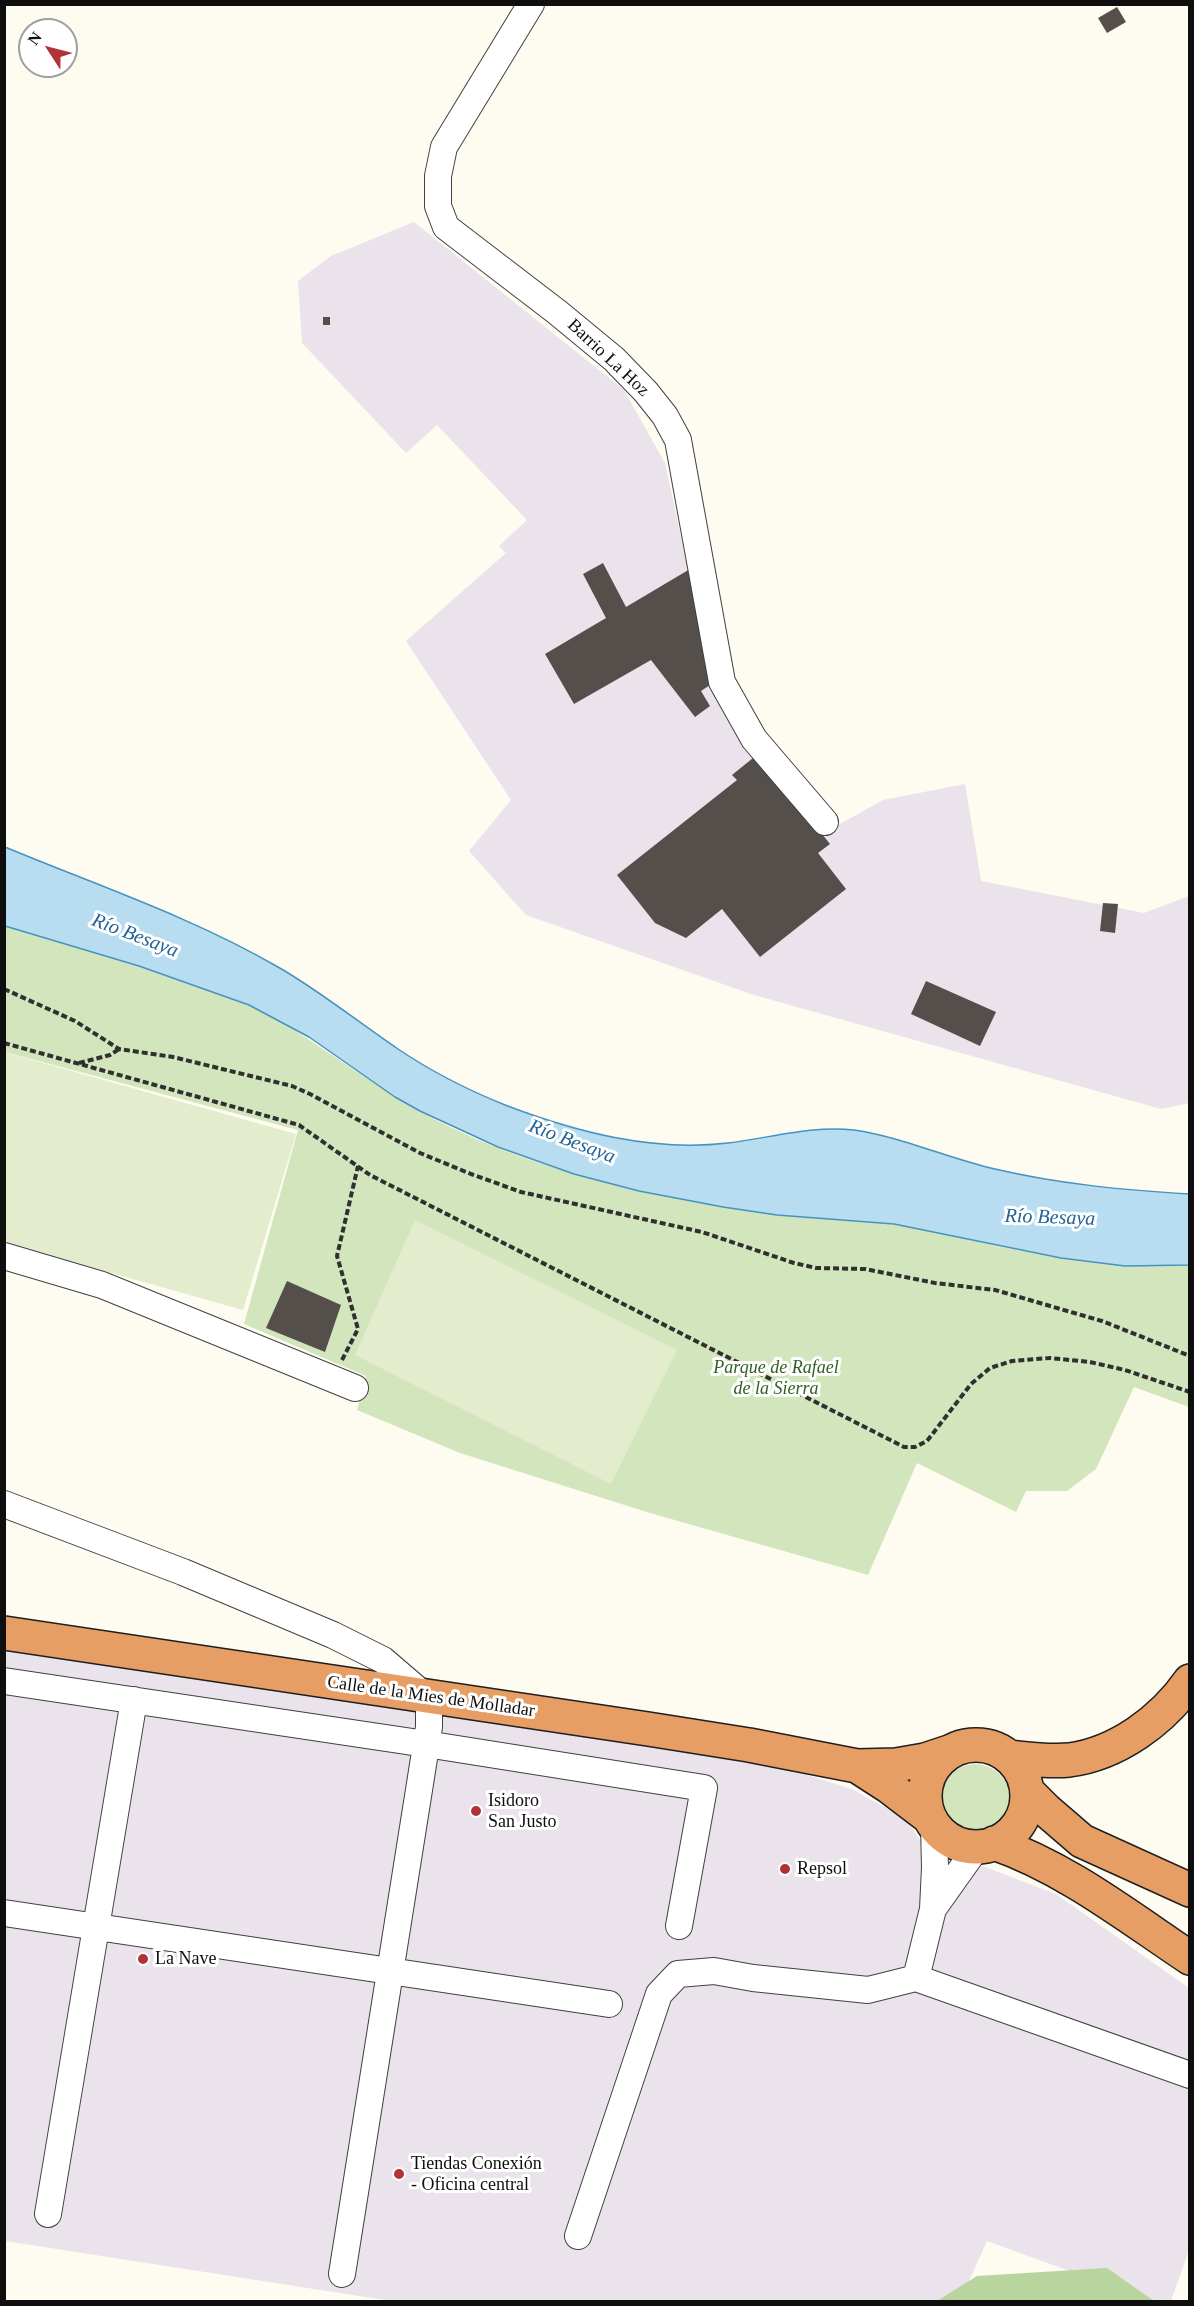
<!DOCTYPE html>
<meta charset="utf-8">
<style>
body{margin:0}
#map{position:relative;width:1194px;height:2306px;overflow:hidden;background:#fefbf0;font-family:"Times New Roman",serif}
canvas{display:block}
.frame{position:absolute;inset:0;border:6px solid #0e0e0e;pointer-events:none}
.north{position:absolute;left:18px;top:18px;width:60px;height:60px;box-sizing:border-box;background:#fff;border:2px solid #9f9f9f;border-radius:50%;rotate:306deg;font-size:16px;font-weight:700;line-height:24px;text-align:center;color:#0e0e0e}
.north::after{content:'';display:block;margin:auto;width:21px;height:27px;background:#b2323a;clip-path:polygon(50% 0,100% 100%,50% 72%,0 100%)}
</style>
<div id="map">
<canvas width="1194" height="2306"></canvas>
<div class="frame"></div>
<div class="north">N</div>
</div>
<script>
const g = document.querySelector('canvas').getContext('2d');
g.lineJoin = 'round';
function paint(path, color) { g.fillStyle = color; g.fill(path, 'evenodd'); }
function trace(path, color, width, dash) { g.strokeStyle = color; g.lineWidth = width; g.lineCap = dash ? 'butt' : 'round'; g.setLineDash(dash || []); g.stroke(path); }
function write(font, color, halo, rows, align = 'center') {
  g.font = font + ' "Times New Roman",serif'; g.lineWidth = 6; g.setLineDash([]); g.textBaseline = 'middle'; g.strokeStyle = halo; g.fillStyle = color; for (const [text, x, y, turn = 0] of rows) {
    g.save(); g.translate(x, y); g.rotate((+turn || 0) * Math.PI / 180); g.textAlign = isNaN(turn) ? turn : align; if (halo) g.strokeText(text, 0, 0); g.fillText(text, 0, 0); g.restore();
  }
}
paint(new Path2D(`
 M 414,222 L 624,390 L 665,463 L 716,700 L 822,834 L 883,800 L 965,784 L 981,881 L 1144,913 L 1189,896 L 1189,1103 L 1161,1109 L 754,995 L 526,915 L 469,851 L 511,800 L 406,641 L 506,553 L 499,546 L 527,520 L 437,425 L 406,453 L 302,343 L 298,281 L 331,256 Z
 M 4,1648 L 395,1704 L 781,1767 L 852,1789 L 906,1819 L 922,1843 L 1056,1894 L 1189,1988 L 1189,2250 L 1171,2301 L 1152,2301 L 987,2241 L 960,2301 L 398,2302 L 5,2241 Z`), '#eae3eb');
paint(new Path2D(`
 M 4,926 C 95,952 189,977 274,1017 C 323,1048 371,1083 421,1112 C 514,1163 621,1190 725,1207 C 788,1218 853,1217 917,1228 C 944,1232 971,1240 997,1246 C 1061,1259 1124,1269 1189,1265 L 1189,1407 L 1134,1387 L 1096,1469 L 1067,1491 L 1026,1491 L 1016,1512 L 917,1463 L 868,1575 L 650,1513 L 460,1453 L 357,1410 L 366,1376 L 244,1324 L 298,1130 L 5,1052 Z
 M940 1799a35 35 0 1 1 70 0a35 35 0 1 1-70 0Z`), '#d2e5bc');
paint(new Path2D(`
 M 1107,2268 L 1154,2301 L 937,2301 L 977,2276 Z`), '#b7d59d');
paint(new Path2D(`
 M 4,1052 L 296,1134 L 243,1310 L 5,1243 Z
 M 415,1220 L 677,1350 L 611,1484 L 355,1355 Z`), '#e3edcd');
const water = new Path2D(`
 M 5,847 C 96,885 192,917 278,967 C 320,991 358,1022 398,1049 C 432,1072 468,1090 505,1105 C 576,1132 652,1152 728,1143 C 770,1138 812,1125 854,1130 C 902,1137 947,1158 995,1169 C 1059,1184 1123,1190 1189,1194 L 1189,1265 L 1125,1266 L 1061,1258 L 894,1224 L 777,1215 L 723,1207 L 639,1191 L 574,1174 L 498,1147 L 420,1111 L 395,1097 L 309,1037 L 249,1005 L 139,966 L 5,926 Z`);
paint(water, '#b8ddf1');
trace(water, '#4692c1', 1.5);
paint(new Path2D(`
 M 1117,7 L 1126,22 L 1107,33 L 1098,18 Z
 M 323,317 L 330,317 L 330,325 L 323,325 Z
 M 603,563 L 626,607 L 690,569 L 713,683 L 701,691 L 710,706 L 695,717 L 651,660 L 574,704 L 545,654 L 606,618 L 583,574 Z
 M 758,754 L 830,844 L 818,853 L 846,889 L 760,957 L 722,909 L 686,938 L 655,923 L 617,875 L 737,780 L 732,775 Z
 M 1103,903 L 1118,904 L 1115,933 L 1100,931 Z
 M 926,981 L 996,1012 L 980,1046 L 911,1014 Z
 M 287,1281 L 341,1305 L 325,1352 L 266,1328 Z`), '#554f4b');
const minor = new Path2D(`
 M 531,4 L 444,147 L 438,176 L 438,206 L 446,227 L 557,312 L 614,359 L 646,392 L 665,416 L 678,440 L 722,682 L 754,739 L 825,822
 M 4,1256 L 102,1285 L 355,1388
 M 4,1504 L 183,1572 L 333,1635 L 383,1660 L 425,1696 L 429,1709 L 429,1727 L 342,2274
 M 4,1681 L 426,1744 L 704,1788 L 679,1926
 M 933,1909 L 977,1847
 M 4,1913 L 609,2004
 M 916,1978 L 1190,2075
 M 48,2214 L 134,1700
 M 578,2236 L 659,1994 L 678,1974 L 714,1971 L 753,1978 L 868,1990 L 916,1978 L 933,1909 L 935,1868 L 934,1825`);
const highway = new Path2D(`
 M 4,1633 L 648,1729 L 749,1745 L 857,1766 L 896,1765 L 925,1760 L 949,1752
 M925 1796a51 51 0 1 1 102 0a51 51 0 1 1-102 0Z
 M 1009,1757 C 1029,1759 1049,1762 1069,1760 C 1117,1754 1163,1720 1190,1681
 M 857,1766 L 888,1786 L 930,1818
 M 1027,1791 L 1046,1810 L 1082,1841 L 1190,1890
 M 994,1843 C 1066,1868 1127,1916 1190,1958`);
trace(minor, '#414141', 28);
trace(highway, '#1f1f1f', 36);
trace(new Path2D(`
 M 4,989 L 75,1021 L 119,1049 L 173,1057 L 292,1086 L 310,1094 L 420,1153 L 471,1174 L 521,1192 L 702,1232 L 794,1263 L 816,1268 L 865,1269 L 935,1283 L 995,1290 L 1102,1321 L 1190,1356
 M 4,1043 L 299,1125 L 370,1175 L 904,1447 L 915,1447 L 927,1441 L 971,1384 L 990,1368 L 1012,1361 L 1050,1358 L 1090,1362 L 1125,1370 L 1190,1392
 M 79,1063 L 110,1055 L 119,1049
 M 342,1360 L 358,1329 L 337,1256 L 358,1166`), '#303030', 4, [6, 3]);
trace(minor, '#fff', 26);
trace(highway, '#e79e64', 33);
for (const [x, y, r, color] of [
 [476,1811,6,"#b2323a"],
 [785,1869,6,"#b2323a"],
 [143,1959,6,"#b2323a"],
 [399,2174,6,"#b2323a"]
]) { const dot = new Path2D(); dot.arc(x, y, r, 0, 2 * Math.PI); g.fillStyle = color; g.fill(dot); trace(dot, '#fff', 2); }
write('18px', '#0e0e0e', '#fff', [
 ["Barrio La Hoz",608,358,43],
 ["Calle de la Mies de Molladar",431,1697,8]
]);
write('italic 18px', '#316023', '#fff', [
 ["Parque de Rafael",776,1368],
 ["de la Sierra",776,1389]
]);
write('18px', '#0e0e0e', '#fff', [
 ["Isidoro",488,1801],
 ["San Justo",488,1822],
 ["Repsol",797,1869],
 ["La Nave",155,1959],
 ["Tiendas Conexión",411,2164],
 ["- Oficina central",411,2185]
], 'left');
write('italic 20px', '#226495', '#fff', [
 ["Río Besaya",135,936,21],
 ["Río Besaya",572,1142,21],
 ["Río Besaya",1050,1218,2]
]);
</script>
